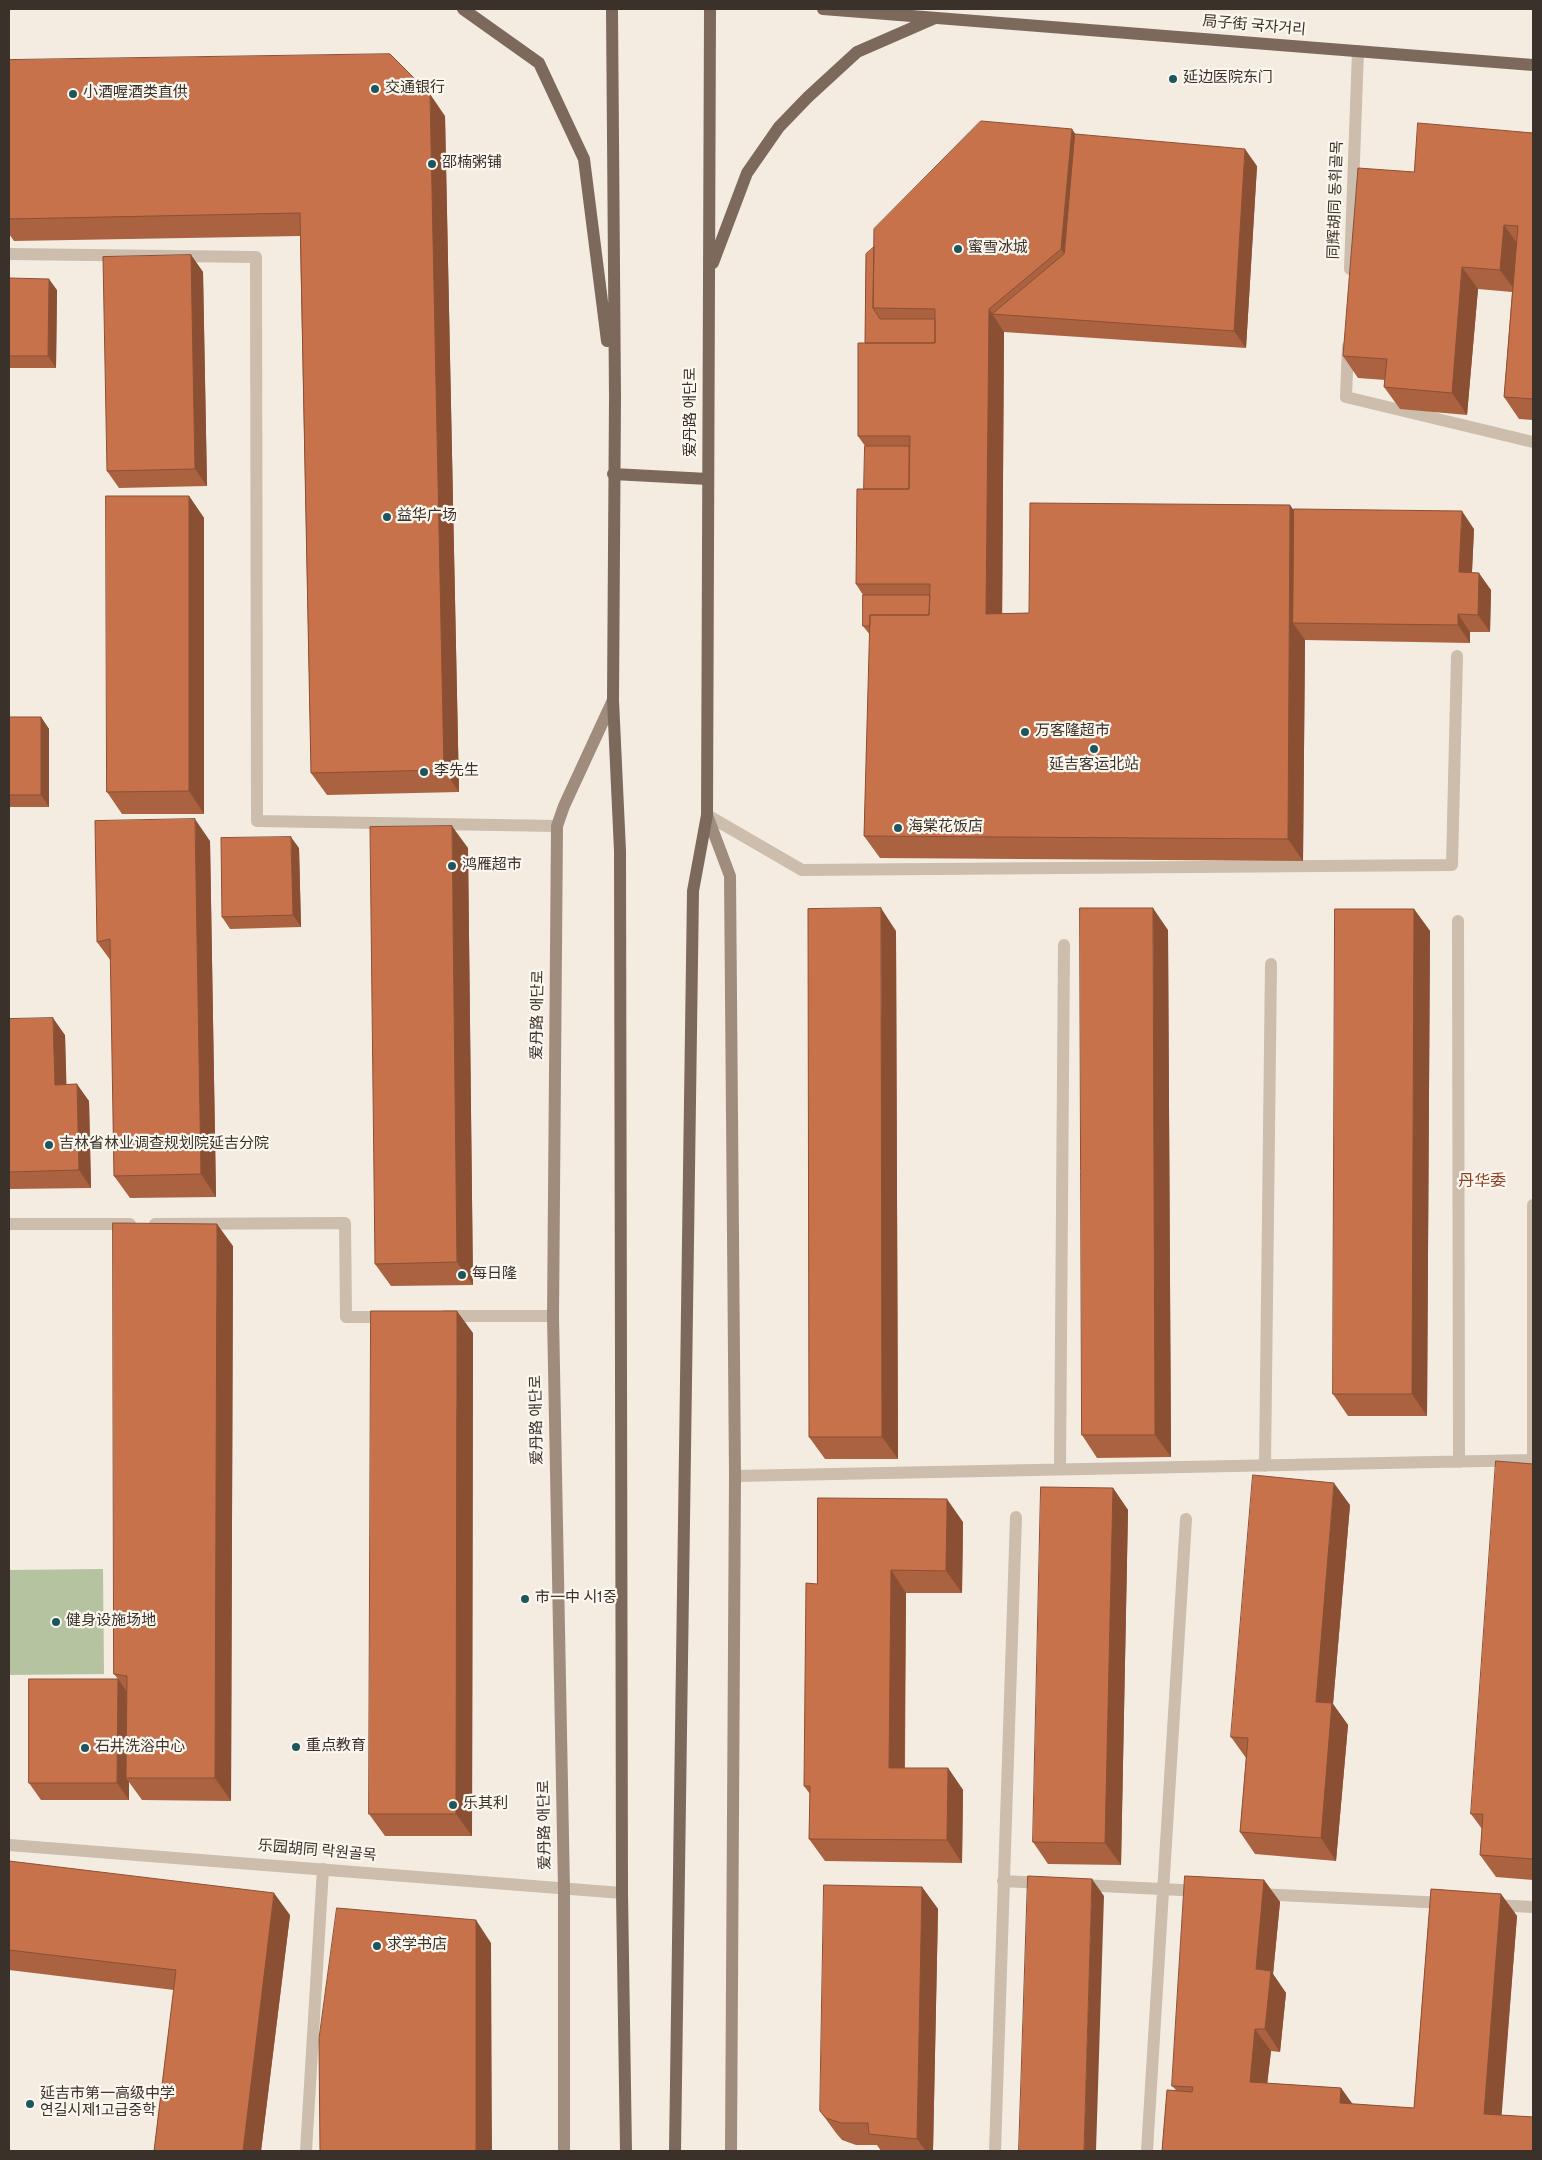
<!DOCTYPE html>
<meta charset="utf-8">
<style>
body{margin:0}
#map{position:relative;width:1542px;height:2160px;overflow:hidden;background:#f4ece1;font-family:Overpass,sans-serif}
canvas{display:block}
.frame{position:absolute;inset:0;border:10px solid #3a312b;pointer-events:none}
</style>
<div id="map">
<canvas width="1542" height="2160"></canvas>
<div class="frame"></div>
</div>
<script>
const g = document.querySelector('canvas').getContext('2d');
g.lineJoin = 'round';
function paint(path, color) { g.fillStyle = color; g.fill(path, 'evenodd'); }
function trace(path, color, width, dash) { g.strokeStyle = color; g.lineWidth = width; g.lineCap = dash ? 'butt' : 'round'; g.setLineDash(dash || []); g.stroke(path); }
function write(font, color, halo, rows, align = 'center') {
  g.font = font + ' Overpass,"Noto Sans SC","Noto Sans KR",sans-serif'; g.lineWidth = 4.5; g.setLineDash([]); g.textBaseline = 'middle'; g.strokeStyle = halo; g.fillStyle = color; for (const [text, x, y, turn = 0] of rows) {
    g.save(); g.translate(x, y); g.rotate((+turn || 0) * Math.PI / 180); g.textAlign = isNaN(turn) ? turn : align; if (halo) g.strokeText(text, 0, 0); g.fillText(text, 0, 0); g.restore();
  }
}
paint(new Path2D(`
 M 103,1569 L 104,1674 L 9,1675 L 9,1570 Z`), '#b5c3a0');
trace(new Path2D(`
 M 707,815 L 802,870 L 1452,865 L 1457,656
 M 1458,921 L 1459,1462
 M 9,1224 L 130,1224
 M 155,1224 L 345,1223 L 346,1317 L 388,1317
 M 445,1316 L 553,1316
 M 1533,1460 L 1533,1205
 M 1265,1466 L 1271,964
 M 1060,1469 L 1064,945
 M 735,1476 L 1533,1460
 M 1003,1881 L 1043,1883
 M 1081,1885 L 1201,1891
 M 1258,1894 L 1445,1903
 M 1493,1905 L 1533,1907
 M 306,2151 L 323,1869
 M 995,2151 L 1016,1517
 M 1147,2151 L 1186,1519`), '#ccbdac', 12);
trace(new Path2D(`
 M 9,254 L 256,257 L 257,821 L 557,826
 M 1350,269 L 1358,51
 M 1348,346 L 1346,397 L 1533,442
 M 9,1845 L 622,1893`), '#ccbdac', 12);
trace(new Path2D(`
 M 707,815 L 730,876 L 735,1476 L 731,2151
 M 564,2151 L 564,1889 L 553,1316 L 557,826 L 564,806 L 613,700`), '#a08c7d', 12);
trace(new Path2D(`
 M 463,9 L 539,63 L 584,159 L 607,341
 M 612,9 L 615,398 L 613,700 L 620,851 L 622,1893 L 626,2151
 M 823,9 L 1533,65
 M 713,263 L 747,173 L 779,127 L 808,97 L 857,52 L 935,18
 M 613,474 L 708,479
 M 675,2151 L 693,891 L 707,815 L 710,9`), '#7c695c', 12);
paint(new Path2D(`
 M 9,60 L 445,116 L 459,792 L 327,795 L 311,773 L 300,236 L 14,241 L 9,234 Z
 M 1533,133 L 1533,420 L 1519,419 L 1504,397 L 1512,292 L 1478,289 L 1467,415 L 1400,409 L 1384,387 L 1385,380 L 1358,378 L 1343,356 L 1414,172 Z
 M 1075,134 L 1257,166 L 1246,348 L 1004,332 L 1002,614 L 1029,613 L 1294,509 L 1474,529 L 1472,573 L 1491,590 L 1490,632 L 1470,632 L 1470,643 L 1305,640 L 1303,861 L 880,858 L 864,836 L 870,635 L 863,626 L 863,595 L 856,584 L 864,489 L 865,446 L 858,436 L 865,343 L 866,254 Z
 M 191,255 L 203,272 L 207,486 L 119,488 L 107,471 Z
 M 9,278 L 57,290 L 56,368 L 9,368 Z
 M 189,496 L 204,518 L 204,814 L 122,814 L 107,792 Z
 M 9,717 L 41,717 L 49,729 L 49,807 L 9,807 Z
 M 210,841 L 216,1197 L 130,1198 L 114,1176 L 111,961 L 97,942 Z
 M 299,848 L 301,927 L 230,929 L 222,917 Z
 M 468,848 L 473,1285 L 391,1286 L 375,1264 Z
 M 1414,909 L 1430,931 L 1427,1416 L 1348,1416 L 1333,1394 Z
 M 1168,930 L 1171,1457 L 1097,1458 L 1082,1435 Z
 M 896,931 L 898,1459 L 825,1459 L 809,1437 Z
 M 9,1019 L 65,1035 L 66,1084 L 89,1101 L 91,1188 L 9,1189 Z
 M 233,1246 L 231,1801 L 142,1800 L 129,1782 L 129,1800 L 41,1800 L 29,1783 L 118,1679 L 114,1674 Z
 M 473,1333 L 472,1836 L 385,1836 L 369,1814 Z
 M 1533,1464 L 1533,1880 L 1496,1877 L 1480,1855 L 1482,1829 L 1471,1814 Z
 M 1113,1488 L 1128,1510 L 1121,1865 L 1048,1864 L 1033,1842 Z
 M 1350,1505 L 1333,1704 L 1348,1725 L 1336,1861 L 1255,1854 L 1240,1832 L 1246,1758 L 1231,1737 Z
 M 963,1522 L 962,1593 L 906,1593 L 905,1768 L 948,1768 L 963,1790 L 962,1863 L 825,1861 L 809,1839 L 810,1794 L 804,1786 L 817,1584 Z
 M 9,1861 L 290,1915 L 261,2151 L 154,2151 L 174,1990 L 9,1970 Z
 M 1185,1876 L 1264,1880 L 1280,1902 L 1273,1974 L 1286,1993 L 1280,2052 L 1271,2051 L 1267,2083 L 1341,2088 L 1352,2104 L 1414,2108 L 1431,1889 L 1501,1894 L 1517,1916 L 1501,2115 L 1533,2117 L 1533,2151 L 1162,2151 L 1167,2090 L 1176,2090 L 1172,2086 Z
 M 922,1887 L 938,1909 L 933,2151 L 881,2151 L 877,2145 L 856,2145 L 842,2140 L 836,2133 L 820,2111 Z`), '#ab6240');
paint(new Path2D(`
 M 430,94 L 445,116 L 459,792 L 444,770 Z
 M 1072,129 L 1087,151 L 1076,271 L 1061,249 Z
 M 1245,149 L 1257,166 L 1246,348 L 1234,331 Z
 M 1504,225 L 1520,247 L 1516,292 L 1500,270 Z
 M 191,255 L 203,272 L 207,486 L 195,469 Z
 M 1462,267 L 1478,289 L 1467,415 L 1452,393 Z
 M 49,279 L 57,290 L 56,368 L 48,356 Z
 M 989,309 L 1004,332 L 1002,637 L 986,614 Z
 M 189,496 L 204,518 L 204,814 L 189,791 Z
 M 1290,505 L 1306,527 L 1293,623 L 1305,640 L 1303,861 L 1288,839 Z
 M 1462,511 L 1474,529 L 1471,590 L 1459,572 Z
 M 1479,573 L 1491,590 L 1490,632 L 1478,615 Z
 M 1458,614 L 1470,632 L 1470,643 L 1458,625 Z
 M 41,717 L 49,729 L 49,807 L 41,795 Z
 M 195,819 L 210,841 L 216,1197 L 201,1174 Z
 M 452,826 L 468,848 L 473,1285 L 457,1262 Z
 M 291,837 L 299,848 L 301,927 L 293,915 Z
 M 881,908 L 896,931 L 898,1459 L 882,1437 Z
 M 1153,908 L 1168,930 L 1171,1457 L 1155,1435 Z
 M 1414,909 L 1430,931 L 1427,1416 L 1412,1394 Z
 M 53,1018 L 65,1035 L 67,1102 L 55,1085 Z
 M 77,1084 L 89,1101 L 91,1188 L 79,1170 Z
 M 217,1224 L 233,1246 L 231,1801 L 215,1778 Z
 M 457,1311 L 473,1333 L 472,1836 L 456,1814 Z
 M 1334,1483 L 1350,1505 L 1333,1704 L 1348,1725 L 1336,1861 L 1321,1838 L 1316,1702 Z
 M 1113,1488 L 1128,1510 L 1121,1865 L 1105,1843 Z
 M 947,1499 L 963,1522 L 962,1593 L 946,1571 Z
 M 891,1570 L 906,1593 L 904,1790 L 889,1768 Z
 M 118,1679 L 130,1696 L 126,1778 L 129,1782 L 129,1800 L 117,1783 Z
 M 948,1768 L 963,1790 L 962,1863 L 947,1840 Z
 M 1092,1879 L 1104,1896 L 1096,2151 L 1084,2151 Z
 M 1264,1880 L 1280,1902 L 1273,1974 L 1286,1993 L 1280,2052 L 1265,2029 L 1256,1969 Z
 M 922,1887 L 938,1909 L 933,2151 L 926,2151 L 917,2139 Z
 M 274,1893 L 290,1915 L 261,2151 L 243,2151 Z
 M 1501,1894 L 1517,1916 L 1500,2136 L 1484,2114 Z
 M 476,1920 L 491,1943 L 492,2151 L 476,2151 Z
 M 1255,2029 L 1271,2051 L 1265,2104 L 1250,2082 Z
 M 1341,2088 L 1357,2110 L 1340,2103 Z`), '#8b5034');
const building = new Path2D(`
 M 390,54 L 430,94 L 444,770 L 311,773 L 300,213 L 9,219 L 9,60 Z
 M 981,121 L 1072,129 L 1061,249 L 989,309 L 986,614 L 1029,613 L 1030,503 L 1290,505 L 1288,839 L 864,836 L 870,615 L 929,615 L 930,584 L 856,584 L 857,489 L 909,489 L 910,436 L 858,436 L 858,343 L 935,343 L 935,309 L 873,308 L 874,229 Z
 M 1418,123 L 1533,133 L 1533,399 L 1504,397 L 1518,226 L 1504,225 L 1500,270 L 1462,267 L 1452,393 L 1384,387 L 1387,359 L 1343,356 L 1358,168 L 1414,172 Z
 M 1075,134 L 1245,149 L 1234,331 L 992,314 L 1064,254 Z
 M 874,247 L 873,308 L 880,319 L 935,319 L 935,343 L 865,343 L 866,254 Z
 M 191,255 L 195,469 L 107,471 L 103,257 Z
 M 9,278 L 49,279 L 48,356 L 9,356 Z
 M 865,446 L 909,446 L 909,489 L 864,489 Z
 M 106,496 L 189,496 L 189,791 L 107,792 Z
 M 1294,509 L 1462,511 L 1459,572 L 1479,573 L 1478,615 L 1458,614 L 1458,625 L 1293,623 Z
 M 863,595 L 930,595 L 929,615 L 870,615 L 870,626 L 863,626 Z
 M 9,717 L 41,717 L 41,795 L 9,795 Z
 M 195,819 L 201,1174 L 114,1176 L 110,939 L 97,942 L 95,821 Z
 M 452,826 L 457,1262 L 375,1264 L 370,827 Z
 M 291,837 L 293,915 L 222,917 L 221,838 Z
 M 881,908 L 882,1437 L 809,1437 L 808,909 Z
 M 1080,908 L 1153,908 L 1155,1435 L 1082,1435 Z
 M 1335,909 L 1414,909 L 1412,1394 L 1333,1394 Z
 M 53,1018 L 55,1085 L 77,1084 L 79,1170 L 9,1172 L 9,1019 Z
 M 113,1223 L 217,1224 L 215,1778 L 126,1778 L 127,1676 L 114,1674 Z
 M 371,1311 L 457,1311 L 456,1814 L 369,1814 Z
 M 1496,1461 L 1533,1464 L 1533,1859 L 1480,1855 L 1483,1814 L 1471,1814 Z
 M 1253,1475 L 1334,1483 L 1316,1702 L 1332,1703 L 1321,1838 L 1240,1832 L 1248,1738 L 1231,1737 Z
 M 1041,1487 L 1113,1488 L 1105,1843 L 1033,1842 Z
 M 818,1498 L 947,1499 L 946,1571 L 891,1570 L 889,1768 L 948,1768 L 947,1840 L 809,1839 L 810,1786 L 804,1786 L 806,1583 L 817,1584 Z
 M 29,1679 L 118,1679 L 117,1783 L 29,1783 Z
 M 9,1861 L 274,1893 L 243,2151 L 154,2151 L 176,1970 L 9,1950 Z
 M 1028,1876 L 1092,1879 L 1084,2151 L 1019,2151 Z
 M 1185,1876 L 1264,1880 L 1256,1969 L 1271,1971 L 1265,2029 L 1255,2029 L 1250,2082 L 1341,2088 L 1340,2103 L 1414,2108 L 1431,1889 L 1501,1894 L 1484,2114 L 1533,2117 L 1533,2151 L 1162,2151 L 1167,2090 L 1192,2092 L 1193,2087 L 1172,2086 Z
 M 824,1885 L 922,1887 L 917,2139 L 869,2134 L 868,2123 L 841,2123 L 826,2118 L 820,2111 Z
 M 337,1908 L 476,1920 L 476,2151 L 320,2151 L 319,2039 Z`);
paint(building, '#c7724b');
trace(building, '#8b5034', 1);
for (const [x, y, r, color] of [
 [1173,79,5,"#1f555d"],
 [375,89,5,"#1f555d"],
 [73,94,5,"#1f555d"],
 [432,164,5,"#1f555d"],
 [958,249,5,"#1f555d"],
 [387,517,5,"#1f555d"],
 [1025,732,5,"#1f555d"],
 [1094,749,5,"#1f555d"],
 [424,772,5,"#1f555d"],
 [898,828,5,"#1f555d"],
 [452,866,5,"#1f555d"],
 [49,1145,5,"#1f555d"],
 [462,1275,5,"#1f555d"],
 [525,1599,5,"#1f555d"],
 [56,1622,5,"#1f555d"],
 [296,1747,5,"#1f555d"],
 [85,1748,5,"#1f555d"],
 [453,1805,5,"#1f555d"],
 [377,1946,5,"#1f555d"],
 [30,2104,5,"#1f555d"]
]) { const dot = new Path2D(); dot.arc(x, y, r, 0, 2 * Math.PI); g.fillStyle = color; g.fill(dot); trace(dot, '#fbf6ee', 2); }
write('15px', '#3a312b', '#fbf6ee', [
 ["局子街 국자거리",1254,27,5],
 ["同辉胡同 동휘골목",1337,200,-88],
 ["爱丹路 애단로",692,412,-90],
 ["爱丹路 애단로",539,1015,-89],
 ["爱丹路 애단로",538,1420,-91],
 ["爱丹路 애단로",546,1825,-91],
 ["乐园胡同 락원골목",317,1852,5]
]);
write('15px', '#3a312b', '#fbf6ee', [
 ["延边医院东门",1183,79],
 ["交通银行",385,89],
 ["小酒喔酒类直供",83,94],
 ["邵楠粥铺",442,164],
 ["蜜雪冰城",968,249],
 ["益华广场",397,517],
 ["万客隆超市",1035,732],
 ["延吉客运北站",1094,766,"center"],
 ["李先生",434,772],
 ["海棠花饭店",908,828],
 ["鸿雁超市",462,866],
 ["吉林省林业调查规划院延吉分院",59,1145],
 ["每日隆",472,1275],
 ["市一中 시1중",535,1599],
 ["健身设施场地",66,1622],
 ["重点教育",306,1747],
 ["石井洗浴中心",95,1748],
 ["乐其利",463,1805],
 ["求学书店",387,1946],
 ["延吉市第一高级中学",40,2095],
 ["연길시제1고급중학",40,2112]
], 'left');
write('16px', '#8b4223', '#fbf6ee', [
 ["丹华委",1482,1183]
]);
</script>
